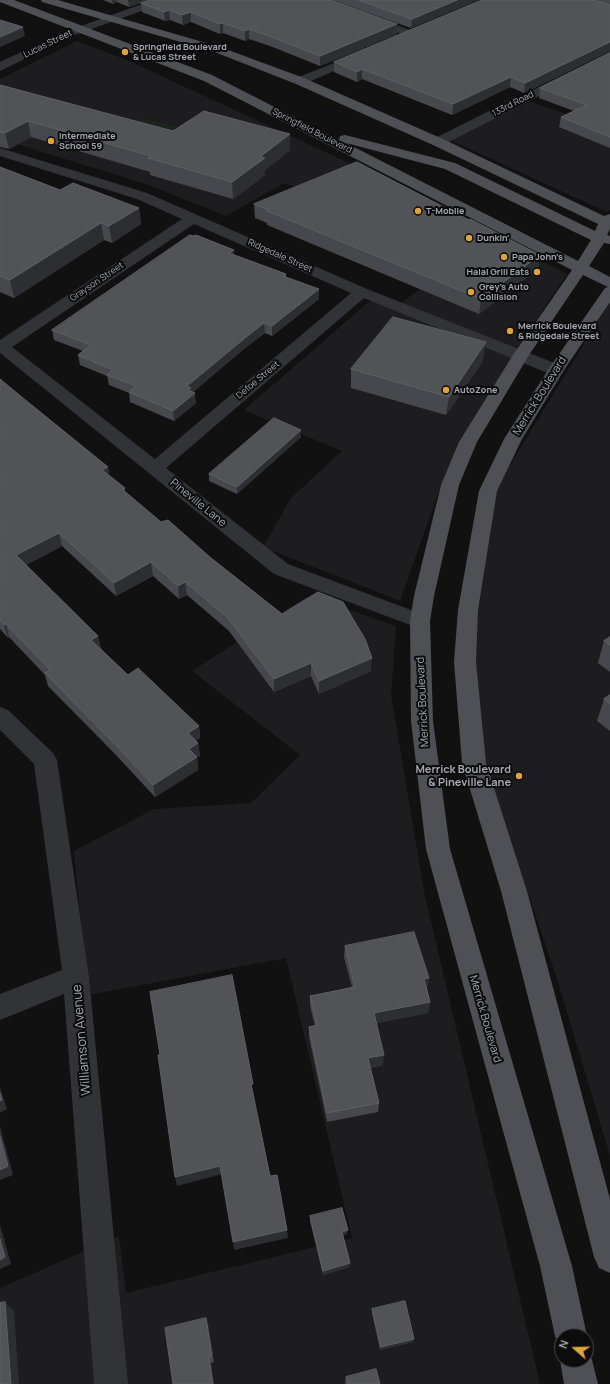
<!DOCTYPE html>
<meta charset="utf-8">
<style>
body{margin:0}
#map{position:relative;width:610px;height:1384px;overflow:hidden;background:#111112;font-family:Manrope,sans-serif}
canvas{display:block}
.north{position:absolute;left:554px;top:1328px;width:40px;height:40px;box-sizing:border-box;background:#0c0c0d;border:1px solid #484a4f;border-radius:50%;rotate:290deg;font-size:11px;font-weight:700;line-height:16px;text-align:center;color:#a3a8b1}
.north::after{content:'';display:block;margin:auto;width:14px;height:18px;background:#e0a23b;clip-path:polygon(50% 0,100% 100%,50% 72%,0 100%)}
</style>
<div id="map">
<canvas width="610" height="1384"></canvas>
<div class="north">N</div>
</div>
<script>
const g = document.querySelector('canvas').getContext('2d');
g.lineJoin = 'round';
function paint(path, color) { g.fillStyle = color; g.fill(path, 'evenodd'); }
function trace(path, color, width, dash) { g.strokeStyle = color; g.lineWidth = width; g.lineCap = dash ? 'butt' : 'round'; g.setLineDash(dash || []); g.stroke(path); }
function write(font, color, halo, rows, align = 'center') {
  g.font = font + ' Manrope,sans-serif'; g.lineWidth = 4; g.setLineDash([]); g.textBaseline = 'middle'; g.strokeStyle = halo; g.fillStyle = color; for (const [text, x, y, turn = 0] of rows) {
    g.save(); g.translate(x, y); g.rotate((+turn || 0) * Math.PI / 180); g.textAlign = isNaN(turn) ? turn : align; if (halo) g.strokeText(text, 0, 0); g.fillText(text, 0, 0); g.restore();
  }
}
paint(new Path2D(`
 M 77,41 L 127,60 L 334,156 L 567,274 L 512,357 L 440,488 L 400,601 L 263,547 L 291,498 L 342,451 L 244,410 L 372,299 L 394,308 L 462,259 L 312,193 L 284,183 L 226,216 L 146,184 L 0,139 L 0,79 Z
 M 514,96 L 584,120 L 610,107 L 610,209 L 607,212 L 441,136 Z
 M 610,301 L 610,1156 L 558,982 L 484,762 L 475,655 L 478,595 L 498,485 Z
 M 308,596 L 396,626 L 391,695 L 425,896 L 540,1384 L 0,1384 L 0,1288 L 119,1236 L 126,1293 L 352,1238 L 286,958 L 88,995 L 74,851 L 154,809 L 251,803 L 300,755 L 192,671 Z`), '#1d1d1f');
paint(new Path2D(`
 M 143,118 L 188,130 L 169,143 L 124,130 Z`), '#1d241e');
paint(new Path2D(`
 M 153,0 L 168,0 L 167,2 L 72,36 L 0,71 L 0,62 L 64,32 Z
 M 314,0 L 329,0 L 415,32 L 417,34 L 415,36 L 407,36 L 315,2 Z
 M 362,52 L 366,53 L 368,55 L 366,57 L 304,84 L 296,84 L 294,81 L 296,78 Z
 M 610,52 L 610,60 L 443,145 L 433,145 L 431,142 L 433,139 Z
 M 0,148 L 147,193 L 367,289 L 562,366 L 564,370 L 562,374 L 556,375 L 550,374 L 364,298 L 166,468 L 288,564 L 427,616 L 430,621 L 427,626 L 420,629 L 413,626 L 274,574 L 0,353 L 0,340 L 182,219 L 137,199 L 0,156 ZM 194,224 L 351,293 L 155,459 L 12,347 Z
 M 0,707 L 8,710 L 53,753 L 57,760 L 89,977 L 128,1384 L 94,1384 L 64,994 L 0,1020 L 0,994 L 62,970 L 34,764 L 0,730 Z`), '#323337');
paint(new Path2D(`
 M 0,0 L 14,0 L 212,75 L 339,140 L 340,136 L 345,135 L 455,163 L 595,231 L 598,224 L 433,145 L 296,84 L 212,51 L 42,2 L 41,0 L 58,0 L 220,47 L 304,78 L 443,139 L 604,216 L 610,214 L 610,229 L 607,235 L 610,236 L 610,244 L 604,243 L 589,266 L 610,277 L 610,302 L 564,370 L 522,439 L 497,491 L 478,610 L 476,662 L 486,763 L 527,891 L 610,1199 L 610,1273 L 599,1268 L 594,1257 L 501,891 L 462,763 L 454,662 L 458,610 L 479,491 L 504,439 L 548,370 L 605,288 L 608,287 L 583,275 L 529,355 L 477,442 L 459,485 L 434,596 L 430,621 L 433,721 L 450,849 L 572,1266 L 587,1336 L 586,1339 L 586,1336 L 562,1336 L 562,1349 L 560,1347 L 555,1336 L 540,1266 L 426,849 L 411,721 L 410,621 L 414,596 L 441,485 L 459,442 L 513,355 L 572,270 L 204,81 L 0,2 ZM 346,143 L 445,169 L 591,240 L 578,261 Z
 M 586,1348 L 592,1360 L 598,1384 L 564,1384 L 560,1360 L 562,1354 L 562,1360 L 586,1360 Z`), '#4e5055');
paint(new Path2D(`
 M 103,0 L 149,0 L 129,7 L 117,2 L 113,4 Z
 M 333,0 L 478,0 L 411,28 Z
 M 482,0 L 610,0 L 610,51 L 524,93 L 510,87 L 452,115 L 362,79 L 357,82 L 334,72 L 334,62 Z
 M 141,3 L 397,24 L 397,34 L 320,66 L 270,46 L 249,39 L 245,41 L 223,33 L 220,34 L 191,22 L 183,25 L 170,20 L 165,21 L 142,12 Z
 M 610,53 L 610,148 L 559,127 L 561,117 L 574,111 L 539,98 L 540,88 Z
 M 0,85 L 173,131 L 290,150 L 265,170 L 265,175 L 233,199 L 150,175 L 150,172 L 31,137 L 9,149 L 0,147 Z
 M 0,167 L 60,190 L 139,208 L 141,224 L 112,243 L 104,240 L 14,298 L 0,292 Z
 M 254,204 L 538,269 L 479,314 L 267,225 L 267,223 L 255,218 Z
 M 234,255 L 286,274 L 286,277 L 319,299 L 272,336 L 265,333 L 245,348 L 193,392 L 196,403 L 174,421 L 130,402 L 129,393 L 109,385 L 107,376 L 80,365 L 78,355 L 83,351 L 54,340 L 52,330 Z
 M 483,361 L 446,415 L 351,388 L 351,369 Z
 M 0,379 L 18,394 L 108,467 L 109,475 L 125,488 L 125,492 L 161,522 L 211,558 L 282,614 L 371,671 L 319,694 L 311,676 L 274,692 L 229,631 L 187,595 L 179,599 L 153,576 L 116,596 L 62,546 L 26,565 L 98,636 L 101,649 L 128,675 L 199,726 L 200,738 L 196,741 L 198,743 L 200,756 L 197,757 L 198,770 L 155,797 L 115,754 L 48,686 L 45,675 L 9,637 L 8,638 L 0,629 Z
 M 301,430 L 301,437 L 237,494 L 209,481 L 209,474 Z
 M 610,637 L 610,672 L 598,663 L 604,641 Z
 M 610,695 L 610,731 L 597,721 L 604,699 Z
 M 345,946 L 429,978 L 427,989 L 430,1002 L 428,1013 L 376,1023 L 383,1065 L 370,1068 L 379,1103 L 378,1112 L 327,1122 L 309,1037 L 309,1027 L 315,1026 L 310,1006 L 310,996 L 352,987 L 344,957 Z
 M 310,1216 L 347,1234 L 343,1235 L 350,1263 L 349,1267 L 323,1275 L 310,1221 Z
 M 372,1309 L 414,1339 L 413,1342 L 380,1350 L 372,1313 Z
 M 206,1318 L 208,1324 L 214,1362 L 211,1363 L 173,1384 Z
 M 346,1377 L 380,1384 L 345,1384 L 345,1382 Z`), '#47484d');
paint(new Path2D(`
 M 112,0 L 116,0 L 117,2 L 113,4 Z
 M 128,0 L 149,0 L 129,7 Z
 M 457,0 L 478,0 L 411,28 L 412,19 Z
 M 169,10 L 170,20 L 165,21 L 164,12 Z
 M 191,12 L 191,22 L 183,25 L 182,15 Z
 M 223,23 L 223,33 L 220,34 L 220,24 Z
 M 397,24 L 397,34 L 320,66 L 320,56 Z
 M 23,27 L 25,36 L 0,47 L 0,37 Z
 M 249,29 L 249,39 L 245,41 L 245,31 Z
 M 610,42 L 610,51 L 524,93 L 525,83 Z
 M 362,69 L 362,79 L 357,82 L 357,72 Z
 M 511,77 L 510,87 L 452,115 L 453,104 Z
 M 28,121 L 31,137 L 9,149 L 5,133 Z
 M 290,134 L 290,150 L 265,170 L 265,175 L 233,199 L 232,182 L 260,157 Z
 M 139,208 L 141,224 L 112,243 L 109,226 Z
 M 101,223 L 104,240 L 14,298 L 10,280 Z
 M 234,250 L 234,260 L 229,253 Z
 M 540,255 L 538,269 L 479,314 L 481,299 Z
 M 319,289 L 319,299 L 272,336 L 272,326 Z
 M 264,323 L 265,333 L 245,348 L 192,393 L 195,393 L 196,403 L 174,421 L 173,411 L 187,386 L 245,338 Z
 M 486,342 L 483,361 L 446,415 L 449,397 Z
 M 301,430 L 301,437 L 237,494 L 237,487 Z
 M 108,467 L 110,480 L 102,470 Z
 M 59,533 L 62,546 L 19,569 L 16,555 Z
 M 151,562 L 153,576 L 116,596 L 114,583 Z
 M 185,582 L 187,595 L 179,599 L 178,586 Z
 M 6,624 L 9,637 L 8,638 L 4,625 Z
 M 98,636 L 101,649 L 91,640 Z
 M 372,658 L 371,671 L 319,694 L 319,681 Z
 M 311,663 L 311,676 L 274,692 L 274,679 Z
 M 199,726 L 200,738 L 190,746 L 188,733 Z
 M 198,743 L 200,756 L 197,757 L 198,770 L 155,797 L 153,785 L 189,749 Z
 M 429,978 L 427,989 L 422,990 L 424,979 Z
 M 430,1002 L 428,1013 L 373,1024 L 374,1013 Z
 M 384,1055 L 383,1065 L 367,1068 L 368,1058 Z
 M 0,1087 L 7,1109 L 0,1113 Z
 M 0,1126 L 13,1175 L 0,1180 Z
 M 220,1166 L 222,1174 L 177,1186 L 175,1177 Z
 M 0,1225 L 11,1264 L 0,1269 Z
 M 287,1230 L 288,1238 L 234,1250 L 233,1242 Z
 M 348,1230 L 347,1234 L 342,1236 L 342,1232 Z
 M 350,1263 L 349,1267 L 323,1275 L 323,1271 Z
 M 5,1302 L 14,1311 L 19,1384 L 11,1384 Z
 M 206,1318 L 208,1324 L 214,1362 L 212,1356 Z
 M 414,1339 L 413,1342 L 380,1350 L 381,1347 Z
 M 209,1357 L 211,1363 L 214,1384 L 213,1384 Z`), '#2d2e31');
const building = new Path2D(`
 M 150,0 L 331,0 L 397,24 L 320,56 L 269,36 L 249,29 L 245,31 L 223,23 L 220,24 L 191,12 L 182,15 L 169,10 L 164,12 L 141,3 Z
 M 359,0 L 457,0 L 412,19 Z
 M 482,0 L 593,0 L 610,5 L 610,42 L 525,83 L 511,77 L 453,104 L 362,69 L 357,72 L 334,62 Z
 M 0,20 L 23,27 L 0,37 Z
 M 610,53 L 610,137 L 561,117 L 587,105 L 540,88 Z
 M 0,85 L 173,131 L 204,111 L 290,134 L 260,157 L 265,158 L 232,182 L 148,158 L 151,156 L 28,121 L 5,133 L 0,132 Z
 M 357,162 L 469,220 L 470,219 L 540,255 L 481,299 L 267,211 L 268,210 L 254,204 Z
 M 0,167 L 60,190 L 73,183 L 139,208 L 109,226 L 101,223 L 10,280 L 0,276 Z
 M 190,235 L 193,236 L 196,235 L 234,250 L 229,253 L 286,274 L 283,276 L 319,289 L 272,326 L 264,323 L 245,338 L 187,386 L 191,388 L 188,390 L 195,393 L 173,411 L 129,392 L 136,386 L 107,375 L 113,370 L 78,355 L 91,345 L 52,330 Z
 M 393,317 L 486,342 L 449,397 L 351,369 Z
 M 0,379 L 18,394 L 108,467 L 102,470 L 125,488 L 122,489 L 161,522 L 168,520 L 211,558 L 282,614 L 318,592 L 343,602 L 365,639 L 372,658 L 319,681 L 311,663 L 274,679 L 228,618 L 185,582 L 178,586 L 151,562 L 114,583 L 59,533 L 16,555 L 98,636 L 91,640 L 128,675 L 138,668 L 199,726 L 188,733 L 198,743 L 189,749 L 197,757 L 153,785 L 112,741 L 45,673 L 50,670 L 6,624 L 4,625 L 0,620 Z
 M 274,418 L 301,430 L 237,487 L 209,474 Z
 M 610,637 L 610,645 L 604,641 Z
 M 610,695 L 610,704 L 604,699 Z
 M 414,932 L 429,978 L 424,979 L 430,1002 L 374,1013 L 384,1055 L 368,1058 L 379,1103 L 327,1113 L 309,1027 L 317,1025 L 310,996 L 355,987 L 345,946 Z
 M 232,975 L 253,1084 L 251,1084 L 270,1176 L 277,1175 L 287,1230 L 233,1242 L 220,1166 L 175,1177 L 158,1055 L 160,1055 L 150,992 Z
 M 0,1093 L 2,1100 L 0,1101 Z
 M 0,1136 L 8,1166 L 0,1170 Z
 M 342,1208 L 348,1230 L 342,1232 L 350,1263 L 323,1271 L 310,1216 Z
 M 0,1239 L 5,1257 L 0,1260 Z
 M 405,1301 L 414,1339 L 381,1347 L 372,1309 Z
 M 5,1302 L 11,1384 L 0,1384 L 0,1303 Z
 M 206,1318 L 212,1356 L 209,1357 L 213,1384 L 173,1384 L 165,1328 Z
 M 376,1369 L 380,1384 L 348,1384 L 346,1377 Z`);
paint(building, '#515357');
trace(building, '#5e6065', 1);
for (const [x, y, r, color] of [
 [125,52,4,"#e0a23b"],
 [51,141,4,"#e0a23b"],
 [418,211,4,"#e0a23b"],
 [469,238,4,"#e0a23b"],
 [504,257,4,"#e0a23b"],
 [537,272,4,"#e0a23b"],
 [471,292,4,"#e0a23b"],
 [510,331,4,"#e0a23b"],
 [446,390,4,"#e0a23b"],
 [519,776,4,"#e0a23b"]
]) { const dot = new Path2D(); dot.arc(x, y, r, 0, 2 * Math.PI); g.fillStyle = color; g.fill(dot); trace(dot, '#0c0c0d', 1.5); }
write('9px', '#a3a8b1', '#0c0c0d', [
 ["Lucas Street",48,44,-26],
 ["133rd Road",513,104,-27],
 ["Springfield Boulevard",312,131,27],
 ["Ridgedale Street",280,256,24],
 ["Grayson Street",97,282,-34],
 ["Defoe Street",258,380,-40]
]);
write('bold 9px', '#a3a8b1', '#0c0c0d', [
 ["Springfield Boulevard",133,47],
 ["& Lucas Street",133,57],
 ["Intermediate",59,136],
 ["School 59",59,146],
 ["T-Mobile",426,211],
 ["Dunkin'",477,238],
 ["Papa John's",512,257],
 ["Halal Grill Eats",529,272,"right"],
 ["Grey’s Auto",479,287],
 ["Collision",479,297],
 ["Merrick Boulevard",518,326],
 ["& Ridgedale Street",518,336],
 ["AutoZone",454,390]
], 'left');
write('11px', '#a3a8b1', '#0c0c0d', [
 ["Merrick Boulevard",540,396,-58],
 ["Pineville Lane",198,503,39],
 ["Merrick Boulevard",423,702,-93],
 ["Merrick Boulevard",485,1019,74]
]);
write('bold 11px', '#a3a8b1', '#0c0c0d', [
 ["Merrick Boulevard",511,770],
 ["& Pineville Lane",511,783]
], 'right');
write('13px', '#a3a8b1', '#0c0c0d', [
 ["Williamson Avenue",82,1040,-95]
]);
</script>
